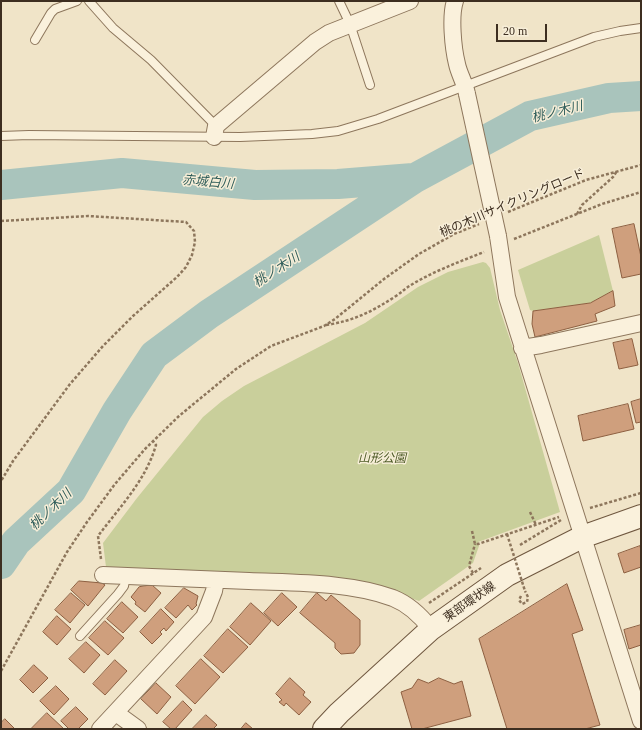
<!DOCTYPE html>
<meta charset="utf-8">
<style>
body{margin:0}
#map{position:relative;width:642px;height:730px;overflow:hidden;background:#f0e4c8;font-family:Georgia,serif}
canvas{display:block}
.frame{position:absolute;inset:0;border:2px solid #3d2e20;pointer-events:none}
.scale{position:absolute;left:496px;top:24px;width:51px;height:18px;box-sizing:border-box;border:2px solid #3d2e20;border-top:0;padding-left:5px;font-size:12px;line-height:14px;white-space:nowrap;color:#3d2e20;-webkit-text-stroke:3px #f7eed8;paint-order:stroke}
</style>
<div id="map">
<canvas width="642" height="730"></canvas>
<div class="frame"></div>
<div class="scale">20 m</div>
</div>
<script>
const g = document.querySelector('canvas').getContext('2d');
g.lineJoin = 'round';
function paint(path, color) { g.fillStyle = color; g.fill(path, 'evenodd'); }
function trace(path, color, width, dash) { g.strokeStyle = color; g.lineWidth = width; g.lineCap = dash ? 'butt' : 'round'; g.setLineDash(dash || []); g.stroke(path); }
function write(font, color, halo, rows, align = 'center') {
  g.font = font + ' Georgia,"Noto Sans JP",serif'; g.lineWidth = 3; g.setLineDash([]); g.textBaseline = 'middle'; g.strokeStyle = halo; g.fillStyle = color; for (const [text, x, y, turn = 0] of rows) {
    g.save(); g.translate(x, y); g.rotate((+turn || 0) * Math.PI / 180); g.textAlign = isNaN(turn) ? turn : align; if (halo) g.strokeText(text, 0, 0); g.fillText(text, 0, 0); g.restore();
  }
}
paint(new Path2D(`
 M 599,235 L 613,291 L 590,303 L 533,311 L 530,310 L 518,270 Z
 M 483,262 L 486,263 L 490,268 L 500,310 L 518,363 L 560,512 L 478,542 L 479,546 L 473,563 L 419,601 L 385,589 L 322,577 L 106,567 L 103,543 L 137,498 L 203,417 L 222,401 L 244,386 L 365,323 L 418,287 L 448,272 Z`), '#c9cf9b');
trace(new Path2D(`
 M 1,185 L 122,173 L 255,185 L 338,184 L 413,178
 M 1,564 L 16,542 L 71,491 L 117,411 L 154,355 L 209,314 L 415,178 L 530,116 L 609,98 L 641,96`), '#a9c4bc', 30);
const building = new Path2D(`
 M 634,224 L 641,257 L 641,274 L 622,278 L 612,229 Z
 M 613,291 L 615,306 L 595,314 L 597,321 L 535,337 L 532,324 L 533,311 L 590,303 Z
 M 632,339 L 638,365 L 619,369 L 613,343 Z
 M 641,399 L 641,422 L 636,423 L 631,402 Z
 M 628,404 L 634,429 L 583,441 L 578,416 Z
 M 640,546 L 641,550 L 641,567 L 624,573 L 618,554 Z
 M 79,581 L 102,583 L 105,585 L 88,606 L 71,590 Z
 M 567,584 L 583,630 L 572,634 L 600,725 L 585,729 L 507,729 L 479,639 Z
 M 152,585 L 161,593 L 145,612 L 135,604 L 136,602 L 131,597 L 139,587 Z
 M 184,588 L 198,596 L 196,604 L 197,605 L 192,610 L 188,605 L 176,618 L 165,608 Z
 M 71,593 L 85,605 L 70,623 L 55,610 Z
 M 282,593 L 297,607 L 278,626 L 264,613 Z
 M 317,593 L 326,601 L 331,595 L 360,620 L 360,645 L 354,653 L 341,654 L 335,648 L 335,643 L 300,613 Z
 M 122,602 L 138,617 L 123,633 L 107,619 Z
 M 251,603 L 271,621 L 250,645 L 230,627 Z
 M 161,609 L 174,622 L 166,631 L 164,628 L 160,632 L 162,634 L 152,644 L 140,632 Z
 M 57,616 L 71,629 L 57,645 L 43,632 Z
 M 105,621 L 124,638 L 108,655 L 89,638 Z
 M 641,625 L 641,645 L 629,649 L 624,630 Z
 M 228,629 L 248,647 L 223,673 L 204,656 Z
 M 86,642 L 100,655 L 84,673 L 69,659 Z
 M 201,659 L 220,677 L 195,704 L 176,686 Z
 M 115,660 L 127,671 L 105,695 L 93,684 Z
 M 34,665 L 48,678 L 33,693 L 20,680 Z
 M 290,678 L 305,692 L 303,695 L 311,702 L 299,715 L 286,703 L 284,706 L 279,702 L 282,700 L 276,694 Z
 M 439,678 L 454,684 L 462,681 L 471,716 L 422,729 L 412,729 L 401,692 L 412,688 L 418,679 L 428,683 Z
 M 156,683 L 171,697 L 157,714 L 141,699 Z
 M 56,686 L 69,699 L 54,715 L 40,701 Z
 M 183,701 L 192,710 L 175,729 L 171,729 L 163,722 Z
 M 76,707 L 88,719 L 78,729 L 69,729 L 61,721 Z
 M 47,713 L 64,729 L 31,729 Z
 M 206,715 L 217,725 L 213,729 L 192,729 Z
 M 5,719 L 15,729 L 1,729 L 1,723 Z
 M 246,723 L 253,729 L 241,729 Z`);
paint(building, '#cf9f7d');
trace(building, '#8d5f41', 1);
const lane = new Path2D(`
 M 89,1 L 113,28 L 151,60 L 216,126
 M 339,1 L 350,24 L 370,85
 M 35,40 L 51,13 L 55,9 L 77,1
 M 1,136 L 29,135 L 240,137 L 312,134 L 338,131 L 378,119 L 594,37 L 620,31 L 641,28
 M 80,636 L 118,594 L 124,586 L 126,576`);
const street = new Path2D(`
 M 455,1 C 450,16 453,48 457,64 C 459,74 465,83 467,94
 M 214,137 L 216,126 L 315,42 L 329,33 L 410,1
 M 498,236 L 507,297 L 641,721
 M 522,348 L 541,345 L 641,323
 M 103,575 C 152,577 200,579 249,581 C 295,583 350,582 393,598 C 408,604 421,616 431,629
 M 116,713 L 138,729
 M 100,729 L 204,617 L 214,591 L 216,580`);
const secondary = new Path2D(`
 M 324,729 L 339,713 L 431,629 L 507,575 L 582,537 L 641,516`);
trace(lane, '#8d765c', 10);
trace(street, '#8d765c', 18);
trace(secondary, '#6f573f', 24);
trace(new Path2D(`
 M 508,212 L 586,180 L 641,165
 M 577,214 L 582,205 L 613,177 L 617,171
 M 1,221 L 88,216 L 186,222 L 194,231 L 195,242 L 192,255 L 186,267 L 177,277 L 133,316 L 103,346 L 70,384 L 13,461 L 1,481
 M 514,239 L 602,204 L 641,192
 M 326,325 C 354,321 373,311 396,296 C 402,292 406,288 411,285 C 434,271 459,262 484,252
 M 590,508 L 641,493
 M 530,512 L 536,525
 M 472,531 L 475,544 L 478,544 L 559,517
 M 520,545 L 561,520
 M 101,559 L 98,536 C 119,508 145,481 155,448 L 156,445 L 153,441
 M 473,573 L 469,566 L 475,544
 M 521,596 L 519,600 L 522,604 L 527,602 L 528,597 L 525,591
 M 429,603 L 481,568
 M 1,671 L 67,552 L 87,522 L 115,484 L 145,449 L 179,416 L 236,369 L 271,346 L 324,326 L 335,319 L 384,279 L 419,254 L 454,234 L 479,224`), '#8d765c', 2.5, [3, 2]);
trace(lane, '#faf1dc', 8);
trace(street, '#faf1dc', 16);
trace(secondary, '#faf1dc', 22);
const streetBridge = new Path2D(`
 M 467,94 L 498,236`);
trace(streetBridge, '#8d765c', 18, []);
trace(new Path2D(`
 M 507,534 L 525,591`), '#8d765c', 2.5, [3, 2]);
trace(streetBridge, '#faf1dc', 16);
write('12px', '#3d2e20', '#f7eed8', [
 ["桃の木川サイクリングロード",512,202,-23],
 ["東部環状線",469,601,-35]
]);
write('italic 12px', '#4d5a26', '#f7eed8', [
 ["山形公園",382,457]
]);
write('italic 13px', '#2f5d5a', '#f7eed8', [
 ["桃ノ木川",557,111,-14],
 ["赤城白川",208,181,5],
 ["桃ノ木川",276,269,-33],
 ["桃ノ木川",50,509,-44]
]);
</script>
